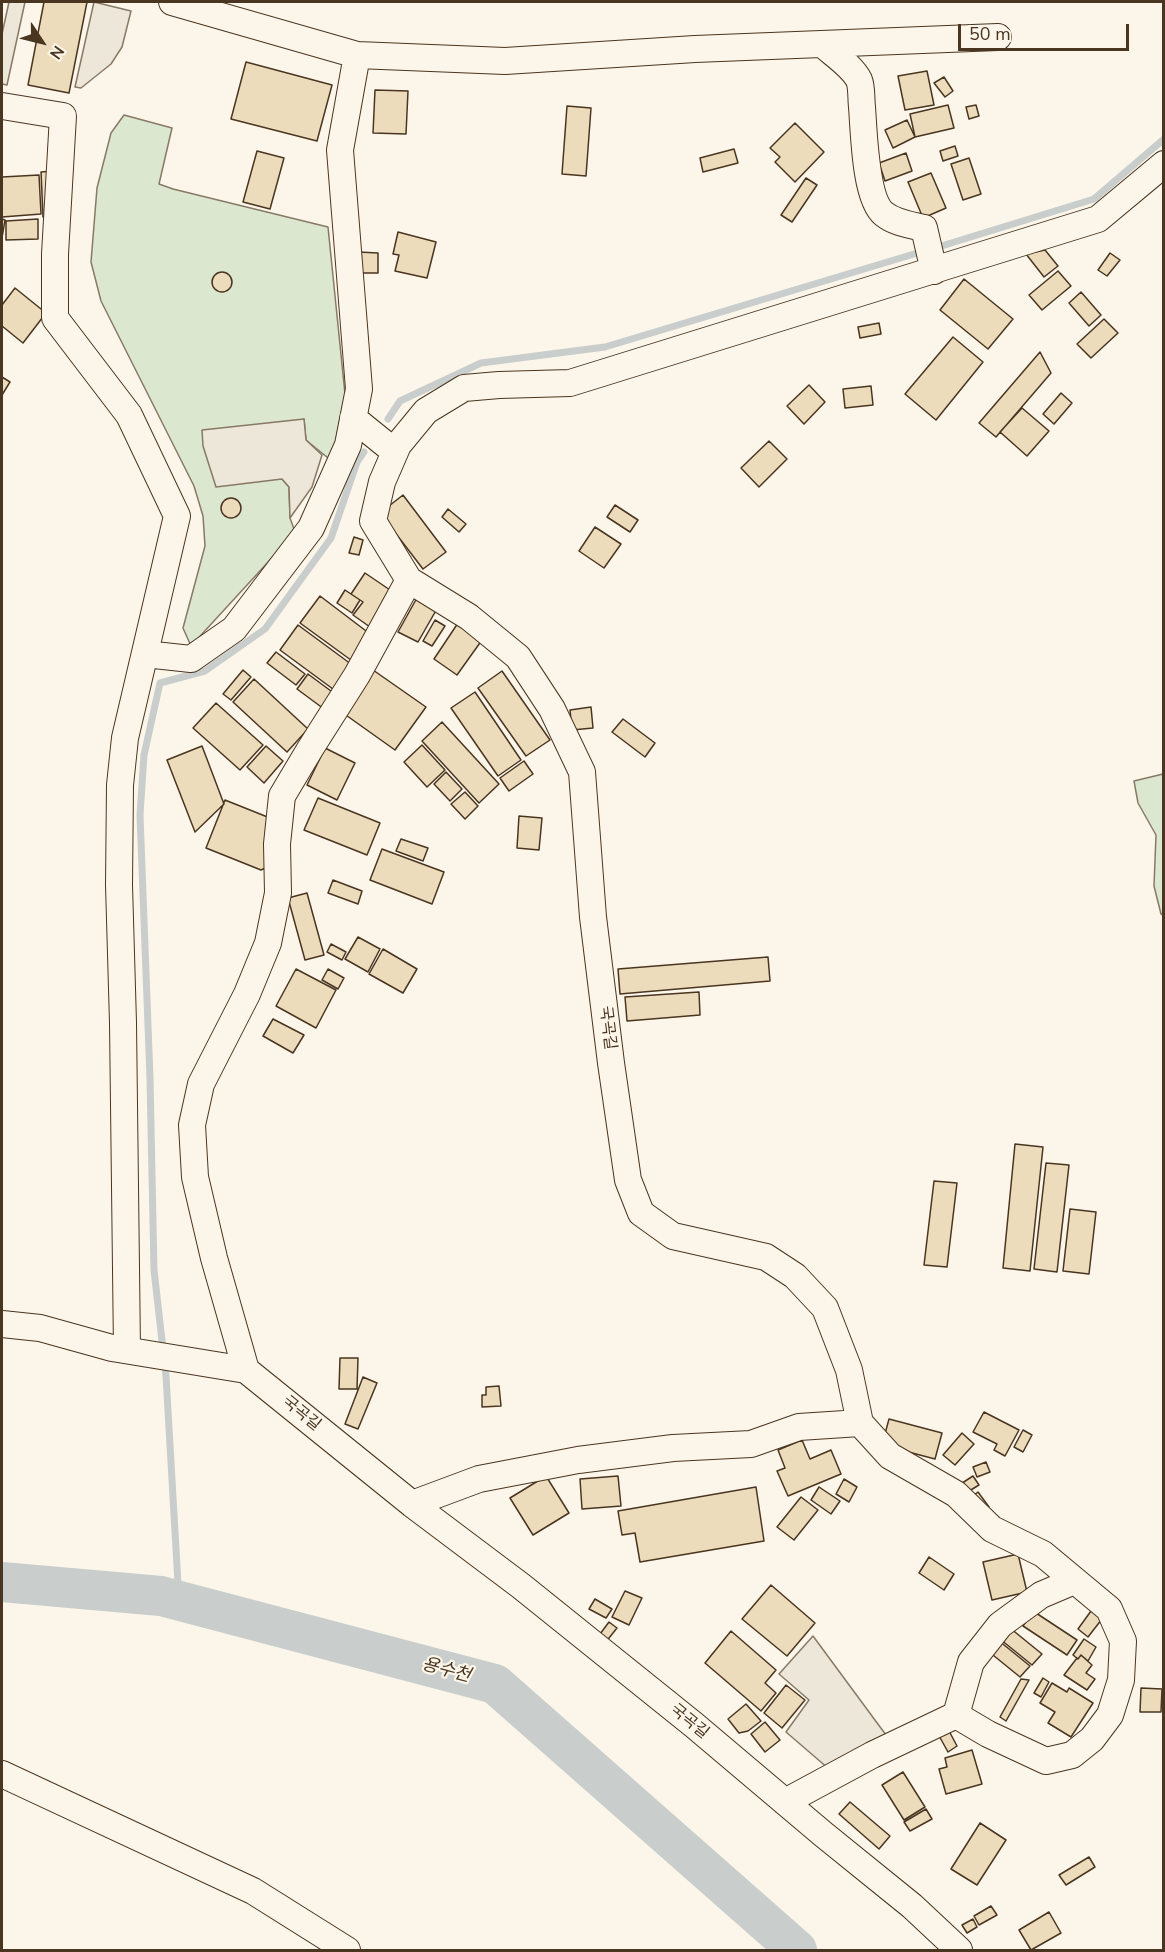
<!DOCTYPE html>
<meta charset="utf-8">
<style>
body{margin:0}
#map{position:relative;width:1165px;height:1952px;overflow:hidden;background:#fbf6e9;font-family:"Nunito Sans",sans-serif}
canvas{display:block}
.frame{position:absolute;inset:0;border:3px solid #4a3520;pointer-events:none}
.north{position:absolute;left:12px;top:12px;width:60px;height:60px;-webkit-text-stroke:4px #fbf6e9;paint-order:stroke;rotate:125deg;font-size:16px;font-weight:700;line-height:24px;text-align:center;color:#4a3520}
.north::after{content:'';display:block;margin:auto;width:21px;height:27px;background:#4a3520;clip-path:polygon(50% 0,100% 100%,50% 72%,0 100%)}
.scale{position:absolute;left:958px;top:24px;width:171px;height:27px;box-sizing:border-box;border:3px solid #4a3520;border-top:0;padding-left:8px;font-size:18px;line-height:21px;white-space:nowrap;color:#4a3520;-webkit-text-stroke:4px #fbf6e9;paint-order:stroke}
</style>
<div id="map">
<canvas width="1165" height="1952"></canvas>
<div class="frame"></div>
<div class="north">N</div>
<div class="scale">50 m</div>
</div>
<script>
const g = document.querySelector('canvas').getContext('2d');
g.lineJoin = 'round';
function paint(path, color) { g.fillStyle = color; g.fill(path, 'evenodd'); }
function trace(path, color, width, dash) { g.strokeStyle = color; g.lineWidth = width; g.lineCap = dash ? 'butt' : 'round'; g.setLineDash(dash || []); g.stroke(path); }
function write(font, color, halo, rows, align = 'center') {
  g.font = font + ' "Nunito Sans","Noto Sans KR",sans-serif'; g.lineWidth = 4.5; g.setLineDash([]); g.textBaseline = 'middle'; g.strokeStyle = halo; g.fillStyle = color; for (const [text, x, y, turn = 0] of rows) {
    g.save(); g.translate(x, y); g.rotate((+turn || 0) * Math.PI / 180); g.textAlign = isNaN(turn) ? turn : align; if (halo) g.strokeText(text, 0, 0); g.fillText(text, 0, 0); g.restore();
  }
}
const green = new Path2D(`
 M 124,115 L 172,128 L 159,184 L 173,189 L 328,227 L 345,394 L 334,450 L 328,458 L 306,440 L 304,419 L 282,479 L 289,487 L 290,518 L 294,529 L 281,548 L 191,646 L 183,628 L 205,546 L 203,516 L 194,486 L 101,301 L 91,262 L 97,188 L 111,133 Z
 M 1163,774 L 1164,774 L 1163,915 L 1161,914 L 1154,886 L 1156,835 L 1138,803 L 1134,781 Z`);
paint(green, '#dce7d0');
trace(green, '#887966', 1.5);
const parking = new Path2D(`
 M 9,2 L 25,2 L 7,85 L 2,84 L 2,34 Z
 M 94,2 L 131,11 L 122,47 L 111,64 L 81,88 L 75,87 Z
 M 304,419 L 306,440 L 322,455 L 312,487 L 290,518 L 289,487 L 282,479 L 216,487 L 203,446 L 202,430 Z
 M 813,1636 L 886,1735 L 829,1769 L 786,1732 L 809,1700 L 779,1674 Z`);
paint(parking, '#ede7d9');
trace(parking, '#887966', 1.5);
trace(new Path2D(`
 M 935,248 L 1094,199 L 1164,139
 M 388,419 L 400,401 L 481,363 L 605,347 L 924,251
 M 179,1601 L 166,1376 L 154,1270 L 150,1078 L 140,815 L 144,755 L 160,683 L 205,671 L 265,629 L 331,538 L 357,462 L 364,452`), '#c9cecd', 7);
trace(new Path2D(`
 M 2,1582 L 161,1596 L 495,1684 L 797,1950`), '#c9cecd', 40);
const building = new Path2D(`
 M 44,2 L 87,2 L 69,93 L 28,85 Z
 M 246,62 L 332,85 L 317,141 L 231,119 Z
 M 927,71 L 934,105 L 905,110 L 898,76 Z
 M 944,77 L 953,91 L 945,97 L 934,83 Z
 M 375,90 L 408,91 L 406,134 L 373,133 Z
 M 948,105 L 954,128 L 915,137 L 910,114 Z
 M 976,105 L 979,116 L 969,119 L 966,107 Z
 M 567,106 L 591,108 L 586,176 L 562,174 Z
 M 907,120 L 915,137 L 893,148 L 885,130 Z
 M 795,123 L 824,152 L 795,182 L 775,162 L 780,157 L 770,148 Z
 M 955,146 L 958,156 L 943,161 L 940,151 Z
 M 734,149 L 738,163 L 703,172 L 700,158 Z
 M 257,151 L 284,158 L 270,209 L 243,202 Z
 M 906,153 L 912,171 L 885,181 L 879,163 Z
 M 969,158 L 981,194 L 963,200 L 951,164 Z
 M 53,171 L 55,217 L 43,217 L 41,172 Z
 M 931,173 L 946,208 L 923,218 L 908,182 Z
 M 39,175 L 41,214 L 2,217 L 2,177 Z
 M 806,178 L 817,185 L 792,222 L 781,215 Z
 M 2,219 L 5,220 L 2,238 Z
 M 38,219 L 38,239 L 6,240 L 6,221 Z
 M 398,232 L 436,242 L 427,278 L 395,271 L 399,255 L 393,254 Z
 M 1045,250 L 1058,266 L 1044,277 L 1026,254 Z
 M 359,252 L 378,253 L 378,273 L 359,273 Z
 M 1110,253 L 1120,260 L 1107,276 L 1098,270 Z
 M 1058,271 L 1071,286 L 1042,310 L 1029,295 Z
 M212 282a10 10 0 1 1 20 0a10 10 0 1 1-20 0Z
 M 964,279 L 1013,319 L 988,349 L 940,310 Z
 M 15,288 L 46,313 L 23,343 L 2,326 L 2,305 Z
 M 1081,292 L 1101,315 L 1089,326 L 1069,303 Z
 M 1104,319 L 1118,333 L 1091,358 L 1077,344 Z
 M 879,323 L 881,334 L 860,338 L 858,327 Z
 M 953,337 L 983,362 L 936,420 L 905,394 Z
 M 1040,352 L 1051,373 L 996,437 L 979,423 Z
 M 2,377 L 10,382 L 2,395 Z
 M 809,385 L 825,402 L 804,424 L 787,406 Z
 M 871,386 L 873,405 L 845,408 L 843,389 Z
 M 1061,393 L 1072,403 L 1054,424 L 1043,414 Z
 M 1022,408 L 1049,431 L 1027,456 L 1000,432 Z
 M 769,441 L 787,459 L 759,487 L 741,468 Z
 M 403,495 L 446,552 L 423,569 L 380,513 Z
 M221 508a10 10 0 1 1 20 0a10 10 0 1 1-20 0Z
 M 615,505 L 638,520 L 630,532 L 607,517 Z
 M 448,509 L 466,524 L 459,532 L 442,517 Z
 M 595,527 L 621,544 L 604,568 L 579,551 Z
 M 354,537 L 363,540 L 359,555 L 349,553 Z
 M 365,573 L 393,592 L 370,627 L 353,615 L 363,602 L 351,594 Z
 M 345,590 L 360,600 L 352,613 L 337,603 Z
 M 320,596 L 374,637 L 355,663 L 300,623 Z
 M 418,596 L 438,607 L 418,642 L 398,632 Z
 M 435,620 L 445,626 L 432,646 L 423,641 Z
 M 458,623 L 482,640 L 457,675 L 434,659 Z
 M 298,625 L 355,667 L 337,692 L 280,650 Z
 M 276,652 L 305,674 L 296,685 L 267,663 Z
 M 243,670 L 251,677 L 231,700 L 223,694 Z
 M 373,670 L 426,707 L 395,750 L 343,713 Z
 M 502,671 L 550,740 L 526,756 L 478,688 Z
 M 308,674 L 335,694 L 324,709 L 297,689 Z
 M 254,679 L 308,729 L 287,752 L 233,702 Z
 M 475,692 L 521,760 L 498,776 L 451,708 Z
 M 216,703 L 263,745 L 240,770 L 193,728 Z
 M 591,707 L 593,728 L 572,730 L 570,710 Z
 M 623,719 L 655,743 L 645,757 L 612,732 Z
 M 442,722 L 499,784 L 479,803 L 422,741 Z
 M 422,745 L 445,770 L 427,787 L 404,762 Z
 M 202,746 L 224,804 L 195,832 L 167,760 Z
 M 266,746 L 283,761 L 264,783 L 247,767 Z
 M 325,748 L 355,763 L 337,800 L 307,785 Z
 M 524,761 L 533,774 L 509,791 L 500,778 Z
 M 446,772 L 462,789 L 450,801 L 434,784 Z
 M 465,792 L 478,806 L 465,819 L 451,804 Z
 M 318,798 L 380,823 L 367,855 L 304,830 Z
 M 225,800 L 270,818 L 272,865 L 261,870 L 206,848 Z
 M 519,816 L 542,818 L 539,850 L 517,848 Z
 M 401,839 L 428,848 L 423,861 L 396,851 Z
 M 382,849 L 444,872 L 432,904 L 370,880 Z
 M 333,880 L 362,891 L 358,904 L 328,893 Z
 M 307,893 L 324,955 L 305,960 L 288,898 Z
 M 358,937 L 380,949 L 368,972 L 345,959 Z
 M 331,944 L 346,952 L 342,960 L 327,952 Z
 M 383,949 L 417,969 L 403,993 L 369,974 Z
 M 768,957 L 770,981 L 620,994 L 618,969 Z
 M 296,969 L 336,990 L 316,1028 L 276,1006 Z
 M 328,969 L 344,978 L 338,989 L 322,980 Z
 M 699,992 L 700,1015 L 627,1021 L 625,997 Z
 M 273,1019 L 304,1035 L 293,1053 L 263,1036 Z
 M 1015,1144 L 1043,1147 L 1030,1271 L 1003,1268 Z
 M 1046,1163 L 1069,1165 L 1057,1272 L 1034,1269 Z
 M 934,1181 L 957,1183 L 947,1267 L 924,1265 Z
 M 1070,1209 L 1096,1212 L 1089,1274 L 1063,1271 Z
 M 340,1358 L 358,1358 L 357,1389 L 339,1389 Z
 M 363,1377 L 377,1383 L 358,1429 L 345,1424 Z
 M 499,1386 L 501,1406 L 482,1407 L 482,1395 L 486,1395 L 486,1387 Z
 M 984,1412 L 1019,1430 L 1005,1456 L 994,1450 L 997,1444 L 973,1432 Z
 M 889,1419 L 942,1433 L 935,1459 L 882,1445 Z
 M 1023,1430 L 1032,1435 L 1023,1452 L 1014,1447 Z
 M 962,1433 L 974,1444 L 955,1465 L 943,1455 Z
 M 802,1440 L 810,1459 L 831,1450 L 841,1474 L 788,1496 L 777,1471 L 785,1468 L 778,1450 Z
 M 986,1462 L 990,1472 L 977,1477 L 973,1467 Z
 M 546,1476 L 569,1513 L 533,1535 L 510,1498 Z
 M 618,1476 L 621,1506 L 582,1509 L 580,1479 Z
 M 973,1476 L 979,1485 L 961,1496 L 956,1487 Z
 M 844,1479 L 857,1487 L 849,1502 L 836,1494 Z
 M 756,1487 L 764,1541 L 640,1562 L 635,1533 L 622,1535 L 618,1511 Z
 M 819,1487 L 840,1501 L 831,1514 L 811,1500 Z
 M 978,1492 L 989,1507 L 980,1514 L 969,1499 Z
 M 801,1497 L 818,1510 L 794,1540 L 777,1527 Z
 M 1018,1554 L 1027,1592 L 992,1600 L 983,1562 Z
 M 929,1557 L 954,1574 L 944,1590 L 919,1573 Z
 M 771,1585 L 815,1623 L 787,1656 L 742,1619 Z
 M 625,1591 L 642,1598 L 629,1625 L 612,1617 Z
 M 595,1599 L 612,1609 L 606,1618 L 589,1609 Z
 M 1033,1611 L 1077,1640 L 1067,1655 L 1023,1626 Z
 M 1091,1611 L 1102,1619 L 1088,1637 L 1078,1629 Z
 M 609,1622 L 617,1628 L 605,1643 L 597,1638 Z
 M 1010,1628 L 1042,1654 L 1032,1665 L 1000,1639 Z
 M 731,1631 L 776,1670 L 765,1683 L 776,1693 L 761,1711 L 705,1663 Z
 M 1084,1639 L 1096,1647 L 1088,1661 L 1081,1655 L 1078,1659 L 1073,1655 Z
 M 998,1640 L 1030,1666 L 1020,1677 L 988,1651 Z
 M 1081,1655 L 1092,1665 L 1086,1673 L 1095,1679 L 1087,1690 L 1064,1675 L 1077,1658 L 1078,1659 Z
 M 1043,1678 L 1049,1682 L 1041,1697 L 1034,1693 Z
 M 1021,1679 L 1029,1680 L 1006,1721 L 1000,1717 Z
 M 1052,1683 L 1067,1692 L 1069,1688 L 1093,1703 L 1071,1737 L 1048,1723 L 1055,1712 L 1040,1703 Z
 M 786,1685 L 805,1700 L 782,1728 L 764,1713 Z
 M 1141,1688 L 1162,1689 L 1161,1712 L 1140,1712 Z
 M 746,1704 L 761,1721 L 748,1731 L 739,1733 L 728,1719 Z
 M 765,1722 L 780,1740 L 765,1752 L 751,1734 Z
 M 948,1729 L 957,1746 L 948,1752 L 938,1734 Z
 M 972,1750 L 982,1784 L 946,1794 L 939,1769 L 947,1767 L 945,1758 Z
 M 903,1772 L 925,1807 L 904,1820 L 882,1785 Z
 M 850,1802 L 890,1836 L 879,1849 L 839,1814 Z
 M 926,1809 L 932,1819 L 910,1831 L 904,1822 Z
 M 980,1823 L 1006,1840 L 977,1885 L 951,1869 Z
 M 1089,1857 L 1095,1867 L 1066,1885 L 1059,1875 Z
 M 991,1906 L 997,1915 L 979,1925 L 974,1916 Z
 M 1049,1912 L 1061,1933 L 1031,1950 L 1019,1930 Z
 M 973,1919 L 977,1927 L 967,1933 L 962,1925 Z`);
paint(building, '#ecdcbc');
trace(building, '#4a3520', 1.5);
const minor = new Path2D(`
 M 822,44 C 833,54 852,66 859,80 C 862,87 861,99 862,107 C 864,132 865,199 884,214 C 895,223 911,225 924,228 L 934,271
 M 357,55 L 505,61 L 695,49 L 998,37
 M 2,106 L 63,116 L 55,254 L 55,318 L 129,415 L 177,516 L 125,738 L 120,785 L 119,885 L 123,1023 L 127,1350
 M 353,418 L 395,452
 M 409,580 L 469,617 L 518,657 L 552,709 L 582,772 L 593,917 L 611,1063 L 628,1180 L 641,1213 L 673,1236 L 766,1257 L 795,1276 L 825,1308 L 849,1370 L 860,1423 L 890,1456 L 956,1494 L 992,1529 L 1043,1554 L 1109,1609 L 1123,1641 L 1121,1680 L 1110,1715 L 1092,1739 L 1072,1755 L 1046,1761 L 988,1734 L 956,1715
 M 145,654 L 191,659 L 234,629 L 311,528 L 348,445 L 359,389 L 340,150 L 357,55 L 172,2
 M 2,1324 L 40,1328 L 112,1348 L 246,1370
 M 246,1370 L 214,1258 L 195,1177 L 192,1125 L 201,1084 L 247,994 L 268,943 L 278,893 L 277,844 L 282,796 L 310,749 L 357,675 L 409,580 L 373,521 L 382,482 L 398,445 L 426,411 L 464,388 L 499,385 L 570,383 L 1098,219 L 1164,164
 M 246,1370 L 412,1504 L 521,1586 L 694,1725 L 823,1834 L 912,1906 L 959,1950
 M 412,1504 L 479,1479 L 578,1460 L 673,1448 L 751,1444 L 799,1427 L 860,1423
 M 2,1774 L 253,1891 L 347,1950
 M 785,1802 L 872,1755 L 956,1715 L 971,1662 L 1000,1625 L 1041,1595 L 1074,1581`);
trace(minor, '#4a3520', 28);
trace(minor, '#fbf6e9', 26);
write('16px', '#4a3520', '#fbf6e9', [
 ["국곡길",607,1028,83],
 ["국곡길",301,1414,39],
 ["국곡길",689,1722,39]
]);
write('italic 18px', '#4a3520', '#fbf6e9', [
 ["용수천",446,1671,15]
]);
</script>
